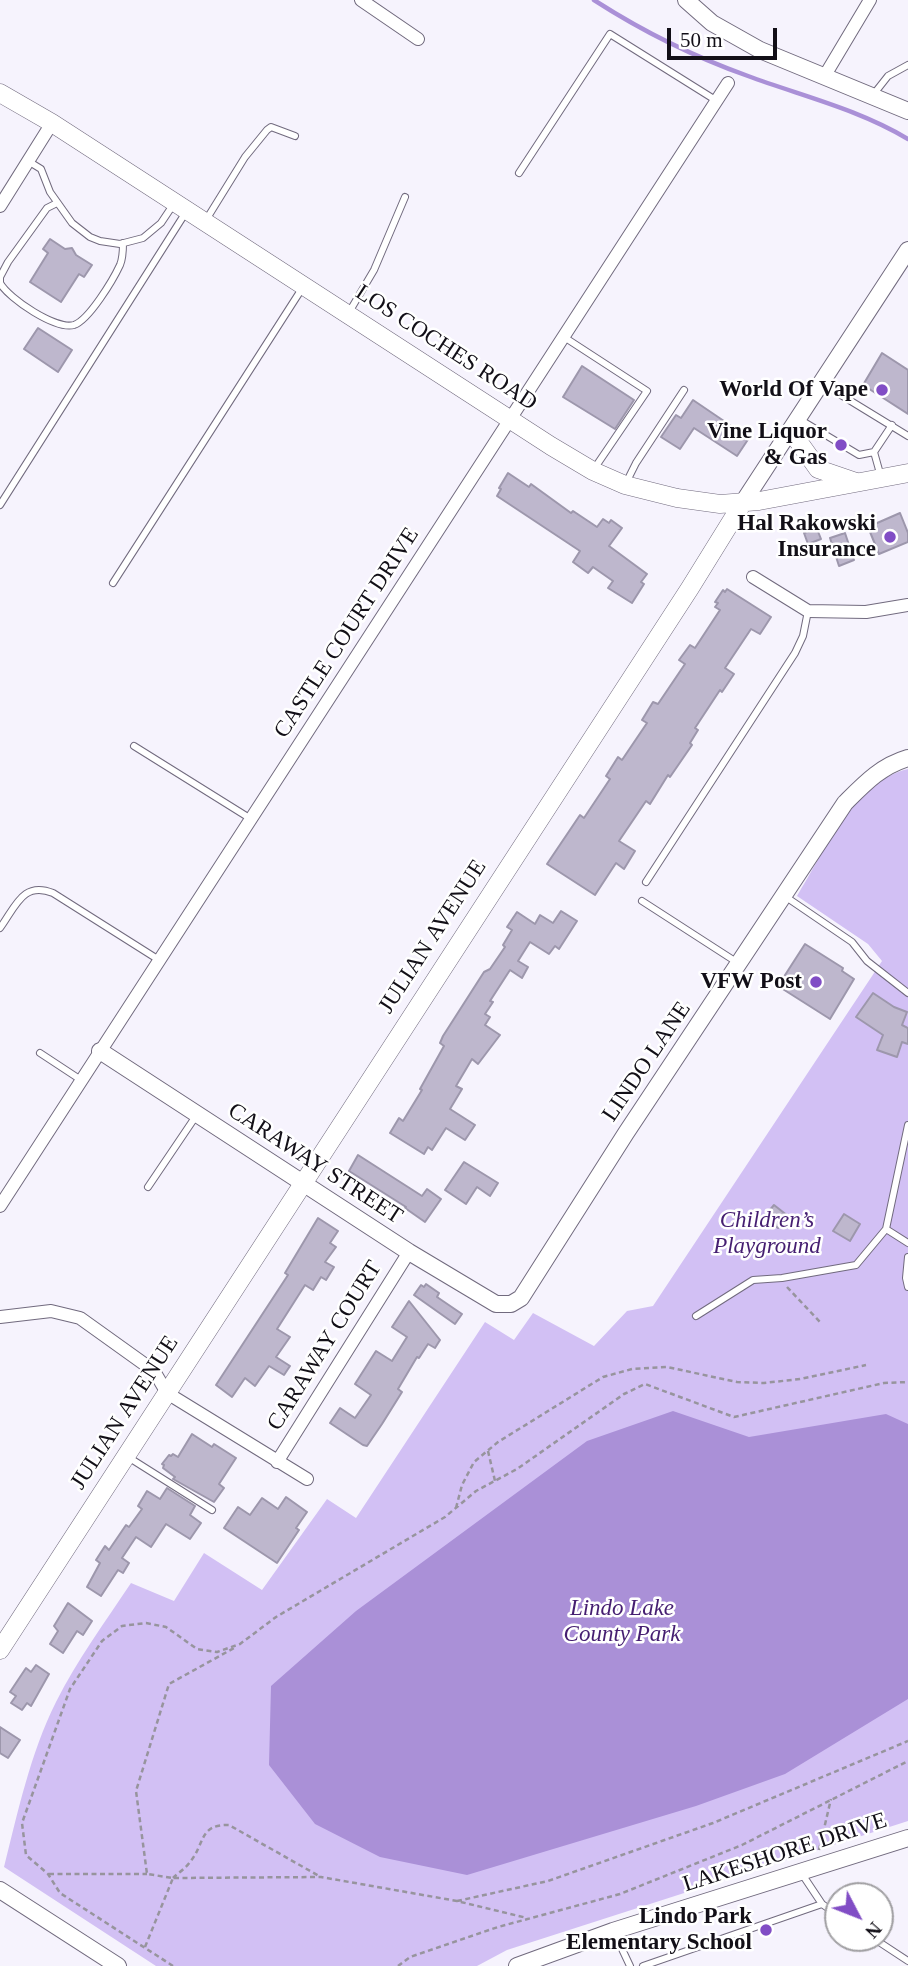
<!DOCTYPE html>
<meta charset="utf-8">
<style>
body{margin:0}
#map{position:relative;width:908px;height:1966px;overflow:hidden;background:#f6f3fd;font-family:Georgia,serif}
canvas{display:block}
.north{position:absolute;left:824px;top:1882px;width:70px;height:70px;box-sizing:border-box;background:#fff;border:2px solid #a09fa2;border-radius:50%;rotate:132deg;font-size:19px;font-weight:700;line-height:28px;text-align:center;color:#120f17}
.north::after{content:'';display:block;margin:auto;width:24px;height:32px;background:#814dc5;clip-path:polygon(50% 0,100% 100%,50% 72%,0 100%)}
.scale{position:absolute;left:667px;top:28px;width:110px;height:32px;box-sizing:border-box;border:4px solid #120f17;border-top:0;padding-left:9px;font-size:21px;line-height:24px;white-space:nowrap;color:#120f17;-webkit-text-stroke:5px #fff;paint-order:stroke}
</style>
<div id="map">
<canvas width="908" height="1966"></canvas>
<div class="north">N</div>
<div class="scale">50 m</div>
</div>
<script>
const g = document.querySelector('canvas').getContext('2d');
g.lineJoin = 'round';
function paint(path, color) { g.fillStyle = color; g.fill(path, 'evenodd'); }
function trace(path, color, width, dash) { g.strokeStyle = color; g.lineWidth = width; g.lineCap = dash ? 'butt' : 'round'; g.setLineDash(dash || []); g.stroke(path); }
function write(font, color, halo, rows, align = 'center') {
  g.font = font + ' Georgia,serif'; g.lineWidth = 5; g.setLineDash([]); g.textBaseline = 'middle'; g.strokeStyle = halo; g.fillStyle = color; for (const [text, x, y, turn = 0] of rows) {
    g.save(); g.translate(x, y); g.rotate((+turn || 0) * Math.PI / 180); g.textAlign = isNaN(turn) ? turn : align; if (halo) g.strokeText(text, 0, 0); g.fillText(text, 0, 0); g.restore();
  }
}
paint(new Path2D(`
 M 908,769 L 908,1821 L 507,1950 L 477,1966 L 156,1966 L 4,1867 C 18,1812 30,1754 56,1702 C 77,1660 105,1622 131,1583 L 174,1601 L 204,1553 L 262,1590 L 327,1499 L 356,1518 L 485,1322 L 514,1340 L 533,1313 L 594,1346 L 627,1311 L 653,1306 L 882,961 L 868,944 L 797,896 C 824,853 854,781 908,769 Z`), '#d2c0f4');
paint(new Path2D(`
 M 673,1411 L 749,1437 L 886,1414 L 908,1424 L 908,1699 L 785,1774 L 696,1806 L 467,1875 L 380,1857 L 315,1824 L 269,1765 L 271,1686 L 356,1611 L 587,1441 Z`), '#aa90d7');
trace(new Path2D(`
 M 594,0 C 642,31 695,57 748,76 C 802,96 858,109 908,139`), '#aa90d7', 4.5);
const building = new Path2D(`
 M 50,239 L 65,249 L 72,248 L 76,255 L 92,265 L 84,277 L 79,274 L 61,302 L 30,282 L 48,253 L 43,249 Z
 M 38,328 L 72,350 L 58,372 L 24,349 Z
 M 882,353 L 908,370 L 908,414 L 863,385 Z
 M 582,366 L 634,400 L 615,429 L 563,397 Z
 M 693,400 L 749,438 L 737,456 L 694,428 L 680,449 L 661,437 L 676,415 L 681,418 Z
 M 508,473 L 529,487 L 531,484 L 571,513 L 573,511 L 597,527 L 603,519 L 609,523 L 611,520 L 622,528 L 609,546 L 647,574 L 641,582 L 644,584 L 632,603 L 608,588 L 613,581 L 593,567 L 588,573 L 573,562 L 580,551 L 497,496 L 501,489 L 499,488 Z
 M 900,513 L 908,533 L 908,542 L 879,554 L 868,527 Z
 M 817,529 L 821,539 L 808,544 L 804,533 Z
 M 845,533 L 854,560 L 839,566 L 830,538 Z
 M 727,589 L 771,617 L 760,634 L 751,629 L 725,668 L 734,674 L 722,692 L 720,690 L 695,728 L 698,730 L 690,743 L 692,745 L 670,777 L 668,775 L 650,804 L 646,801 L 619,841 L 635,851 L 624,869 L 616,863 L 595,895 L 547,864 L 580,815 L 584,818 L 610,779 L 606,776 L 618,757 L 622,760 L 647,723 L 642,720 L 653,702 L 658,704 L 685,664 L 679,660 L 690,645 L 695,648 L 720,610 L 715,607 L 718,603 L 715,602 L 723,590 L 725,592 Z
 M 561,911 L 577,921 L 559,949 L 555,946 L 549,954 L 530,942 L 518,961 L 528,967 L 522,978 L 510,970 L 490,1001 L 493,1002 L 485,1014 L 490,1017 L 485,1025 L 500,1035 L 478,1064 L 472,1059 L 456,1086 L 462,1089 L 450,1109 L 475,1125 L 465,1140 L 446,1128 L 432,1150 L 428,1147 L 424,1154 L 390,1133 L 399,1118 L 403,1121 L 422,1090 L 420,1089 L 444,1046 L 440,1043 L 443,1036 L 484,972 L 490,969 L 505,947 L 503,945 L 512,930 L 507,927 L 517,912 L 535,924 L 540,915 L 553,923 Z
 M 805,944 L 843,968 L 842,971 L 854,979 L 830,1019 L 778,986 Z
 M 873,993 L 894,1007 L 907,1012 L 902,1025 L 908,1028 L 908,1044 L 902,1042 L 897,1057 L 877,1050 L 883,1035 L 856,1017 Z
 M 358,1155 L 422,1196 L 427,1189 L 441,1199 L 425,1222 L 405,1208 L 406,1207 L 349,1171 Z
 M 464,1162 L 498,1183 L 490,1196 L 477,1187 L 466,1204 L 445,1190 Z
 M 774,1205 L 788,1216 L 778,1228 L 764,1217 Z
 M 844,1214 L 860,1224 L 850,1241 L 833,1231 Z
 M 318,1218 L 338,1231 L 330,1243 L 336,1247 L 325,1262 L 334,1267 L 326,1280 L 321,1277 L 313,1290 L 305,1285 L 277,1329 L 290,1337 L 276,1357 L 290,1366 L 284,1375 L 269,1366 L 255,1386 L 245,1378 L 232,1397 L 216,1385 L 288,1275 L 285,1273 Z
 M 426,1284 L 439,1293 L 437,1297 L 462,1314 L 455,1324 L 414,1295 L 421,1285 L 424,1287 Z
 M 409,1301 L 440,1340 L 435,1348 L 428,1344 L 419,1358 L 417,1357 L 398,1389 L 402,1392 L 382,1424 L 367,1446 L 363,1445 L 330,1423 L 340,1408 L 355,1418 L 371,1395 L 355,1384 L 376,1351 L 392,1361 L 407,1337 L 392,1327 Z
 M 192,1434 L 212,1447 L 214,1444 L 236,1458 L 219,1484 L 224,1488 L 214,1502 L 173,1479 L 175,1477 L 163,1468 L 164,1465 L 162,1464 L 169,1455 L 171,1456 L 173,1454 L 178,1457 Z
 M 167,1488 L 195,1506 L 190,1515 L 201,1523 L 190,1539 L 166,1524 L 151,1547 L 136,1537 L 122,1558 L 129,1563 L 123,1573 L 118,1570 L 101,1596 L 87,1587 L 100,1563 L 96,1560 L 105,1546 L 109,1550 L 126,1525 L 129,1527 L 142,1509 L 138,1506 L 147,1491 L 160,1499 Z
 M 286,1497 L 307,1512 L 296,1528 L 299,1530 L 277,1563 L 224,1528 L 238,1507 L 250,1515 L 262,1498 L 278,1509 Z
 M 68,1603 L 92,1621 L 83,1635 L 77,1631 L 63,1653 L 50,1644 L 58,1631 L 54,1626 Z
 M 36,1665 L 49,1674 L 31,1706 L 27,1703 L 22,1710 L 11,1703 L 16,1696 L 10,1692 L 26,1668 L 31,1672 Z
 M 0,1727 L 20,1740 L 8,1758 L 0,1753 Z`);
paint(building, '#beb7cd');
trace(building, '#9d97ac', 2);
const service = new Path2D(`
 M 873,95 L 888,76 L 908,65
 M 28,161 L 41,169 L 50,192 L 72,223 L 90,237 L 100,241 L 120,244 L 143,238 L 161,223 L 173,205
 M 519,173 L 610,34 L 717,101
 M 57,203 L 47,208 L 8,262 L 0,277 L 0,283 C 9,299 56,330 74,325 C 89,320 113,280 120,265 C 123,258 123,251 123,243
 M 206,220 L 245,157 L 267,130 L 271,127 L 295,136
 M 348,314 L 374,270 L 405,197
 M 564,337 L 647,391 L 594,469
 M 823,384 L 908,436
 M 799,419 L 859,455 L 874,452
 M 881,477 L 874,452 L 892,425
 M 626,483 L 636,463 L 684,390
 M 0,505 L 186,212
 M 113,583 L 303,287
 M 134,746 L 251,819
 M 646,882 L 795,653 L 803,636 L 808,611
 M 786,897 L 852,942 L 867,961 L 908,993
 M 642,901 L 738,963
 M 0,928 C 16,906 23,881 53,893 L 159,960
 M 40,1053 L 81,1080
 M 908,1125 L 886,1229 L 908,1243
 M 148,1187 L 196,1116
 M 908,1257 L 906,1278 L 908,1287
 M 696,1316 L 753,1280 L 782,1278 L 856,1265 L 886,1229
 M 128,1457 L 212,1510
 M 822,1904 L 838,1915
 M 614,1932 L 630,1966
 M 873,1938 L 908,1961
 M 643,1966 L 822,1904 L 802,1874`);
const minor = new Path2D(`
 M 361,0 L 418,39
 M 824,77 L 870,0
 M 0,206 L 52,123
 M 753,577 L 808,611 L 866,612 L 908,605
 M 0,1206 L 728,83
 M 0,1317 L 51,1311 L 80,1318 L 154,1371 L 167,1393 L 307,1479
 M 277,1462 L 409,1252`);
const tertiary = new Path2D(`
 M 686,0 L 712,23 L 760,50 L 908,111
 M 742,504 L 908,250
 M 100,1051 L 409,1252 L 496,1304 L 511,1304 L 521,1298 L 626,1133 L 845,803 C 865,783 881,766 908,758
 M 0,1890 L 118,1966
 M 517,1966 L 613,1931 L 908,1838`);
const secondary = new Path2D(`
 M 0,93 L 52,123 L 551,446 L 593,471 L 625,485 L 677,498 L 720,504 L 759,501 L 908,473
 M 791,431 L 818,469 L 856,482
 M 0,1650 L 690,588 L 742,504`);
trace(service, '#716a7e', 8);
trace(minor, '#716a7e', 14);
trace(tertiary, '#716a7e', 18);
trace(secondary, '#716a7e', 19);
trace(new Path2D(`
 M 787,1287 L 820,1322
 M 488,1451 L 495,1481
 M 456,1508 L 462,1485 L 474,1462 L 498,1442 L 603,1377 L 632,1369 L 667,1367 L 737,1382 L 764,1383 L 800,1379 L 866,1365
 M 819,1850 L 831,1799
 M 49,1874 L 147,1874
 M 173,1878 C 178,1873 186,1868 190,1862 C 205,1844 199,1824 229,1825 L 319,1876
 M 174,1878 L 321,1877 L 457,1901 L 527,1918
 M 457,1901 L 548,1881 L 713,1823 L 908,1741
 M 145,1947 L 173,1878 L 147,1874 L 136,1791 L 169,1684 L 234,1648
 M 173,1966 L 60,1893 L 48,1874 L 26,1855 L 22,1823 L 70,1689 L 102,1641 L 122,1626 L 146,1623 L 166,1627 L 197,1649 L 217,1652 L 240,1644 L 276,1617 L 445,1517 L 476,1491 L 517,1469 L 624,1394 L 645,1384 L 734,1417 L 884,1383 L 908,1382
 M 398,1966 L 410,1957 L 498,1927 L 620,1894 L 742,1845 L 908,1761`), '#97949d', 2.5, [5, 3.5]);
trace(service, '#fff', 6);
trace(minor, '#fff', 12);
trace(tertiary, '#fff', 16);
trace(secondary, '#fff', 18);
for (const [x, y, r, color] of [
 [882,390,7,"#814dc5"],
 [841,445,7,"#814dc5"],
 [890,537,7,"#814dc5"],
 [816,982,7,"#814dc5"],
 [766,1930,7,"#814dc5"]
]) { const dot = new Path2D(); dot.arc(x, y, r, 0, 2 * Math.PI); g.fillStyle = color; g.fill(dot); trace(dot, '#fff', 2.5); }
write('23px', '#120f17', '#fff', [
 ["LOS COCHES ROAD",446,348,33],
 ["CASTLE COURT DRIVE",347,633,-57],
 ["JULIAN AVENUE",433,937,-57],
 ["LINDO LANE",647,1062,-56],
 ["CARAWAY STREET",315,1164,33],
 ["CARAWAY COURT",325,1346,-58],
 ["JULIAN AVENUE",125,1413,-57],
 ["LAKESHORE DRIVE",785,1853,-18]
]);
write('bold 23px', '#120f17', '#fff', [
 ["World Of Vape",868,390],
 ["Vine Liquor",827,432],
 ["& Gas",827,458],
 ["Hal Rakowski",876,524],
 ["Insurance",876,550],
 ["VFW Post",802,982],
 ["Lindo Park",752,1917],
 ["Elementary School",752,1943]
], 'right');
write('italic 23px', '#451e71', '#fff', [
 ["Children’s",767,1221],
 ["Playground",767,1247],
 ["Lindo Lake",622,1609],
 ["County Park",622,1635]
]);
</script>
